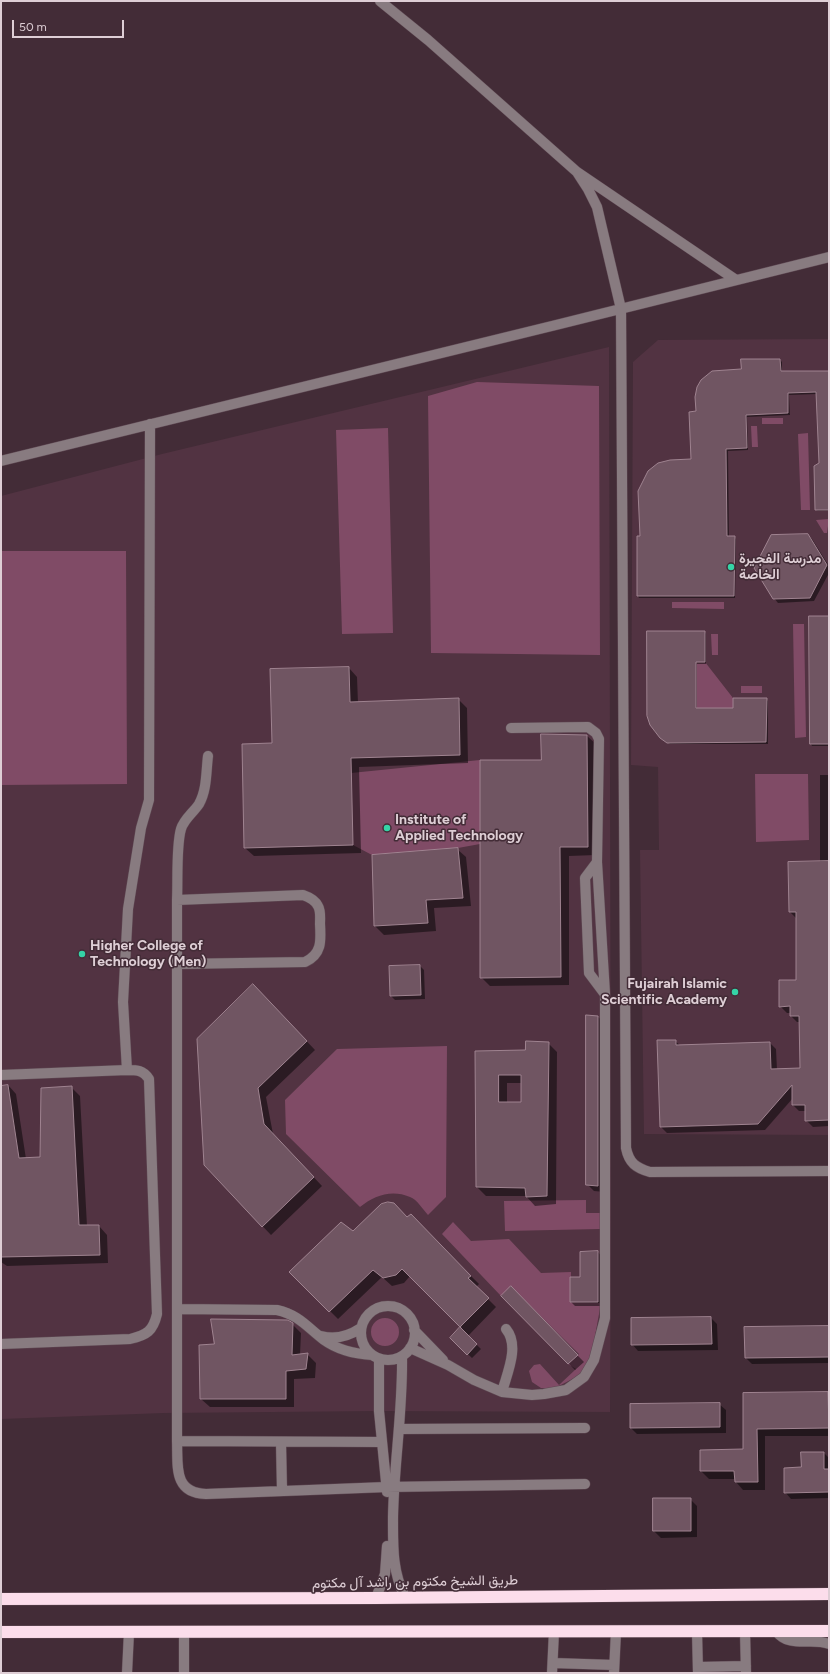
<!DOCTYPE html>
<meta charset="utf-8">
<style>
body{margin:0}
#map{position:relative;width:830px;height:1674px;overflow:hidden;background:#432c37;font-family:Figtree,sans-serif}
canvas{display:block}
.frame{position:absolute;inset:0;border:2px solid #deced5;pointer-events:none}
.scale{position:absolute;left:12px;top:20px;width:112px;height:18px;box-sizing:border-box;border:2px solid #deced5;border-top:0;padding-left:5px;font-size:12px;line-height:14px;white-space:nowrap;color:#deced5;-webkit-text-stroke:3px #432c37;paint-order:stroke}
</style>
<div id="map">
<canvas width="830" height="1674"></canvas>
<div class="frame"></div>
<div class="scale">50 m</div>
</div>
<script>
const g = document.querySelector('canvas').getContext('2d');
g.lineJoin = 'round';
function paint(path, color) { g.fillStyle = color; g.fill(path, 'evenodd'); }
function trace(path, color, width, dash) { g.strokeStyle = color; g.lineWidth = width; g.lineCap = dash ? 'butt' : 'round'; g.setLineDash(dash || []); g.stroke(path); }
function write(font, color, halo, rows, align = 'center') {
  g.font = font + ' Figtree,Vazirmatn,sans-serif'; g.lineWidth = 3; g.setLineDash([]); g.textBaseline = 'middle'; g.strokeStyle = halo; g.fillStyle = color; for (const [text, x, y, turn = 0] of rows) {
    g.save(); g.translate(x, y); g.rotate((+turn || 0) * Math.PI / 180); g.textAlign = isNaN(turn) ? turn : align; if (halo) g.strokeText(text, 0, 0); g.fillText(text, 0, 0); g.restore();
  }
}
paint(new Path2D(`
 M 829,339 L 829,1135 L 644,1134 L 640,850 L 659,850 L 658,767 L 631,765 L 633,362 L 658,340 Z
 M 609,347 L 611,1203 L 610,1412 L 379,1411 L 164,1413 L 1,1419 L 1,496 L 162,454 Z`), '#523342');
paint(new Path2D(`
 M 477,382 L 599,386 L 600,655 L 431,653 L 428,396 Z
 M 762,418 L 783,418 L 783,424 L 762,424 Z
 M 751,426 L 757,426 L 758,447 L 752,447 Z
 M 388,428 L 393,633 L 342,634 L 336,430 Z
 M 808,433 L 810,510 L 801,510 L 798,434 Z
 M 829,519 L 827,533 L 824,533 L 816,520 Z
 M 1,551 L 126,551 L 127,784 L 1,785 Z
 M 672,602 L 724,602 L 724,609 L 672,608 Z
 M 793,624 L 804,624 L 806,737 L 795,738 Z
 M 711,634 L 718,634 L 718,655 L 712,655 Z
 M 696,662 L 705,662 L 733,698 L 733,708 L 696,708 Z
 M 741,686 L 762,686 L 762,693 L 741,693 Z
 M 480,760 L 480,844 L 458,848 L 372,855 L 353,845 L 351,773 Z
 M 755,774 L 808,774 L 809,840 L 756,842 Z
 M 447,1046 L 446,1197 L 428,1215 C 423,1210 417,1199 410,1197 C 391,1189 374,1196 360,1207 L 286,1134 L 285,1100 L 337,1049 Z
 M 586,1200 L 586,1213 L 600,1213 L 600,1229 L 505,1231 L 504,1201 Z
 M 453,1222 L 471,1241 L 509,1239 L 541,1273 L 571,1272 L 570,1302 L 601,1303 L 591,1358 L 584,1373 L 553,1389 L 541,1388 L 532,1382 L 529,1371 L 534,1365 L 540,1364 L 559,1385 L 576,1369 L 568,1364 L 579,1354 L 511,1287 L 501,1296 L 442,1234 Z
 M371 1332a14 14 0 1 1 28 0a14 14 0 1 1-28 0Z`), '#804b66');
paint(new Path2D(`
 M 780,360 L 782,362 L 782,372 L 829,372 L 829,511 L 818,511 L 816,510 L 820,464 L 817,394 L 789,395 L 790,415 L 747,417 L 748,450 L 728,451 L 729,537 L 734,537 L 736,539 L 735,598 L 639,598 L 638,596 L 641,537 L 692,460 L 697,412 L 742,370 Z
 M 808,535 L 812,539 L 829,566 L 829,573 L 814,601 L 778,603 L 774,598 Z
 M 829,617 L 829,746 L 812,746 L 811,744 Z
 M 705,632 L 706,634 L 706,664 L 697,664 L 697,709 L 734,709 L 766,699 L 768,701 L 768,744 L 670,744 L 655,732 L 651,724 Z
 M 349,668 L 357,677 L 358,703 L 458,699 L 467,708 L 468,763 L 359,767 L 361,853 L 254,856 L 245,848 L 273,744 Z
 M 587,736 L 596,744 L 596,855 L 569,856 L 569,985 L 490,986 L 481,977 L 542,761 Z
 M 820,775 L 829,775 L 829,1126 L 813,1127 L 806,1120 L 806,1111 L 799,1111 L 793,1105 L 793,1098 L 765,1130 L 667,1133 L 661,1127 L 675,1041 L 681,1046 L 770,1043 L 776,1049 L 777,1070 L 801,1069 L 800,1022 L 797,1022 L 791,1016 L 791,1013 L 787,1013 L 780,1006 L 797,981 L 796,918 L 790,912 L 820,862 Z
 M 457,849 L 466,857 L 471,906 L 434,908 L 436,931 L 384,935 L 375,926 L 373,856 Z
 M 420,966 L 424,970 L 425,999 L 395,1000 L 391,996 Z
 M 262,994 L 315,1050 L 266,1097 L 273,1134 L 322,1186 L 271,1235 L 204,1165 Z
 M 587,1016 L 598,1017 L 605,1023 L 605,1192 L 594,1191 L 587,1184 Z
 M 548,1043 L 557,1052 L 556,1204 L 535,1206 L 526,1196 L 486,1196 L 477,1187 L 476,1052 L 526,1051 ZM 507,1083 L 522,1083 L 522,1103 L 507,1103 Z
 M 8,1085 L 16,1094 L 26,1159 L 41,1158 L 71,1087 L 80,1096 L 87,1226 L 99,1226 L 107,1235 L 108,1263 L 7,1266 L 1,1262 L 1,1087 Z
 M 407,1218 L 419,1224 L 479,1284 L 476,1287 L 496,1307 L 468,1336 L 481,1349 L 472,1358 L 451,1338 L 462,1327 L 410,1276 L 404,1283 L 392,1286 L 382,1277 L 338,1319 L 291,1272 L 353,1233 Z
 M 581,1252 L 598,1252 L 602,1257 L 602,1306 L 575,1306 L 571,1302 L 581,1278 Z
 M 511,1288 L 584,1362 L 575,1370 L 502,1296 Z
 M 711,1318 L 717,1324 L 718,1350 L 638,1351 L 632,1344 Z
 M 292,1324 L 301,1333 L 300,1355 L 307,1354 L 316,1363 L 315,1378 L 294,1379 L 294,1407 L 210,1407 L 201,1399 L 215,1344 Z
 M 829,1327 L 829,1363 L 752,1364 L 746,1358 Z
 M 828,1393 L 829,1436 L 765,1436 L 765,1490 L 743,1490 L 736,1482 L 735,1479 L 709,1479 L 701,1471 L 701,1451 L 744,1450 L 744,1394 Z
 M 719,1404 L 726,1410 L 726,1433 L 637,1434 L 631,1428 L 631,1405 Z
 M 824,1453 L 829,1458 L 829,1498 L 791,1499 L 785,1492 L 802,1468 Z
 M 654,1499 L 690,1499 L 697,1506 L 697,1537 L 661,1538 L 654,1531 Z`), '#0007');
const building = new Path2D(`
 M 741,359 L 780,359 L 781,371 L 829,371 L 829,510 L 815,510 L 814,466 L 819,463 L 816,392 L 788,393 L 788,413 L 746,415 L 747,448 L 726,449 L 727,536 L 735,536 L 734,596 L 637,596 L 637,536 L 640,536 L 638,491 L 648,471 L 658,463 L 670,460 L 691,459 L 689,412 L 696,411 L 695,397 L 697,387 L 701,380 L 712,371 L 741,369 Z
 M 808,534 L 827,565 L 810,598 L 773,599 L 754,568 L 771,535 Z
 M 809,616 L 829,616 L 829,744 L 810,744 Z
 M 647,631 L 705,631 L 705,662 L 696,662 L 696,708 L 733,708 L 733,698 L 767,698 L 766,742 L 667,743 L 660,738 L 650,725 L 647,716 Z
 M 349,667 L 350,702 L 459,698 L 460,755 L 351,758 L 353,845 L 244,848 L 242,744 L 272,743 L 270,669 Z
 M 541,734 L 587,735 L 588,847 L 560,847 L 561,977 L 480,978 L 480,760 L 541,760 Z
 M 458,848 L 463,898 L 426,900 L 428,923 L 374,926 L 372,855 Z
 M 829,861 L 829,1120 L 805,1121 L 805,1105 L 792,1105 L 792,1085 L 758,1124 L 660,1127 L 657,1040 L 676,1040 L 676,1045 L 770,1042 L 771,1069 L 800,1068 L 799,1016 L 790,1016 L 790,1006 L 779,1007 L 779,980 L 796,980 L 796,912 L 789,912 L 788,862 Z
 M 420,965 L 421,995 L 390,996 L 389,966 Z
 M 253,984 L 307,1041 L 258,1088 L 264,1124 L 314,1177 L 262,1227 L 204,1165 L 197,1039 Z
 M 586,1015 L 598,1016 L 598,1186 L 586,1185 Z
 M 526,1041 L 549,1042 L 547,1196 L 526,1197 L 525,1188 L 476,1187 L 475,1051 L 525,1050 ZM 499,1075 L 521,1075 L 521,1102 L 499,1102 Z
 M 8,1085 L 19,1158 L 40,1157 L 41,1088 L 72,1086 L 79,1225 L 99,1225 L 100,1255 L 1,1257 L 1,1086 Z
 M 388,1202 L 394,1203 L 407,1217 L 411,1214 L 471,1276 L 468,1278 L 489,1298 L 460,1327 L 402,1269 L 396,1275 L 383,1278 L 373,1270 L 329,1312 L 289,1272 L 341,1222 L 353,1231 L 381,1204 Z
 M 598,1251 L 598,1302 L 570,1302 L 570,1277 L 580,1277 L 580,1252 Z
 M 511,1286 L 578,1355 L 568,1364 L 501,1296 Z
 M 711,1317 L 712,1344 L 631,1345 L 631,1318 Z
 M 211,1319 L 288,1320 L 293,1323 L 292,1355 L 308,1353 L 306,1369 L 286,1371 L 286,1399 L 200,1399 L 199,1345 L 214,1344 Z
 M 829,1326 L 829,1357 L 745,1358 L 744,1327 Z
 M 460,1327 L 477,1344 L 467,1355 L 450,1338 Z
 M 828,1392 L 829,1428 L 757,1429 L 758,1482 L 735,1482 L 734,1471 L 700,1471 L 700,1450 L 743,1449 L 743,1393 Z
 M 720,1403 L 720,1427 L 630,1428 L 630,1404 Z
 M 801,1452 L 824,1452 L 824,1469 L 829,1469 L 829,1492 L 784,1493 L 784,1468 L 801,1467 Z
 M 653,1498 L 691,1498 L 691,1531 L 653,1531 Z`);
paint(building, '#705562');
trace(building, '#9f8390', 1);
const minor = new Path2D(`
 M 380,1 L 428,40 L 577,172 L 736,280
 M 577,172 L 588,189 L 597,207 L 621,309 L 626,1148 C 629,1163 636,1168 650,1172 L 829,1171
 M 1,461 L 560,324 L 829,257
 M 208,756 C 206,772 207,790 199,804 C 193,813 184,819 181,829 C 176,846 178,881 177,900 L 177,1441 C 178,1466 173,1493 206,1494 L 387,1487 L 585,1484
 M 597,862 L 585,878 L 589,973 L 604,993
 M 177,900 L 303,895 C 309,897 315,900 318,906 C 321,911 320,918 320,924 C 321,941 322,954 305,962 L 178,964
 M 127,1070 L 123,1002 L 128,909 L 141,828 L 149,800 L 150,424
 M 1,1075 L 127,1070 C 137,1070 143,1070 149,1079 L 157,1314 C 153,1331 147,1335 130,1339 L 1,1344
 M361 1333a27 27 0 1 1 54 0a27 27 0 1 1-54 0Z
 M 178,1309 L 277,1310 C 299,1315 307,1327 324,1340 C 338,1350 354,1354 372,1355
 M 414,1330 L 443,1360
 M 321,1336 C 336,1340 349,1336 361,1328
 M 410,1348 L 448,1365 L 474,1380 L 502,1392 L 532,1395 L 544,1394 L 566,1390 L 584,1377 L 594,1360 L 605,1318 L 605,994 L 597,862 L 599,739 L 596,733 L 588,727 L 511,728
 M 402,1356 C 403,1410 394,1463 393,1517 C 393,1546 392,1571 405,1597
 M 379,1359 L 379,1411 L 387,1492
 M 502,1392 C 507,1373 520,1346 506,1329
 M 399,1429 L 585,1428
 M 177,1441 L 382,1442
 M 281,1442 L 282,1491
 M 376,1598 L 385,1574 L 387,1546
 M 697,1631 L 698,1673
 M 745,1631 L 746,1673
 M 776,1631 C 789,1649 812,1637 829,1644
 M 184,1632 L 184,1673
 M 553,1663 L 614,1665
 M 698,1667 L 746,1666
 M 127,1673 L 129,1632
 M 552,1673 L 554,1631
 M 614,1673 L 616,1631`);
const highway = new Path2D(`
 M 1,1599 L 376,1598 L 829,1594
 M 1,1632 L 829,1631`);
trace(minor, '#5f4953', 11);
trace(highway, '#5f4953', 13);
trace(minor, '#887b80', 10);
trace(highway, '#fcddeb', 12);
for (const [x, y, r, color] of [
 [731,567,4,"#35d4a7"],
 [387,828,4,"#35d4a7"],
 [82,954,4,"#35d4a7"],
 [735,992,4,"#35d4a7"]
]) { const dot = new Path2D(); dot.arc(x, y, r, 0, 2 * Math.PI); g.fillStyle = color; g.fill(dot); trace(dot, '#432c37', 1.5); }
write('bold 14px', '#deced5', '#432c37', [
 ["مدرسة الفجيرة",739,559],
 ["الخاصة",739,575],
 ["Institute of",395,820],
 ["Applied Technology",395,836],
 ["Higher College of",90,946],
 ["Technology (Men)",90,962],
 ["Fujairah Islamic",727,984,"right"],
 ["Scientific Academy",727,1000,"right"]
], 'left');
write('14px', '#deced5', '#432c37', [
 ["طريق الشيخ مكتوم بن راشد آل مكتوم",415,1582,-1]
]);
</script>
